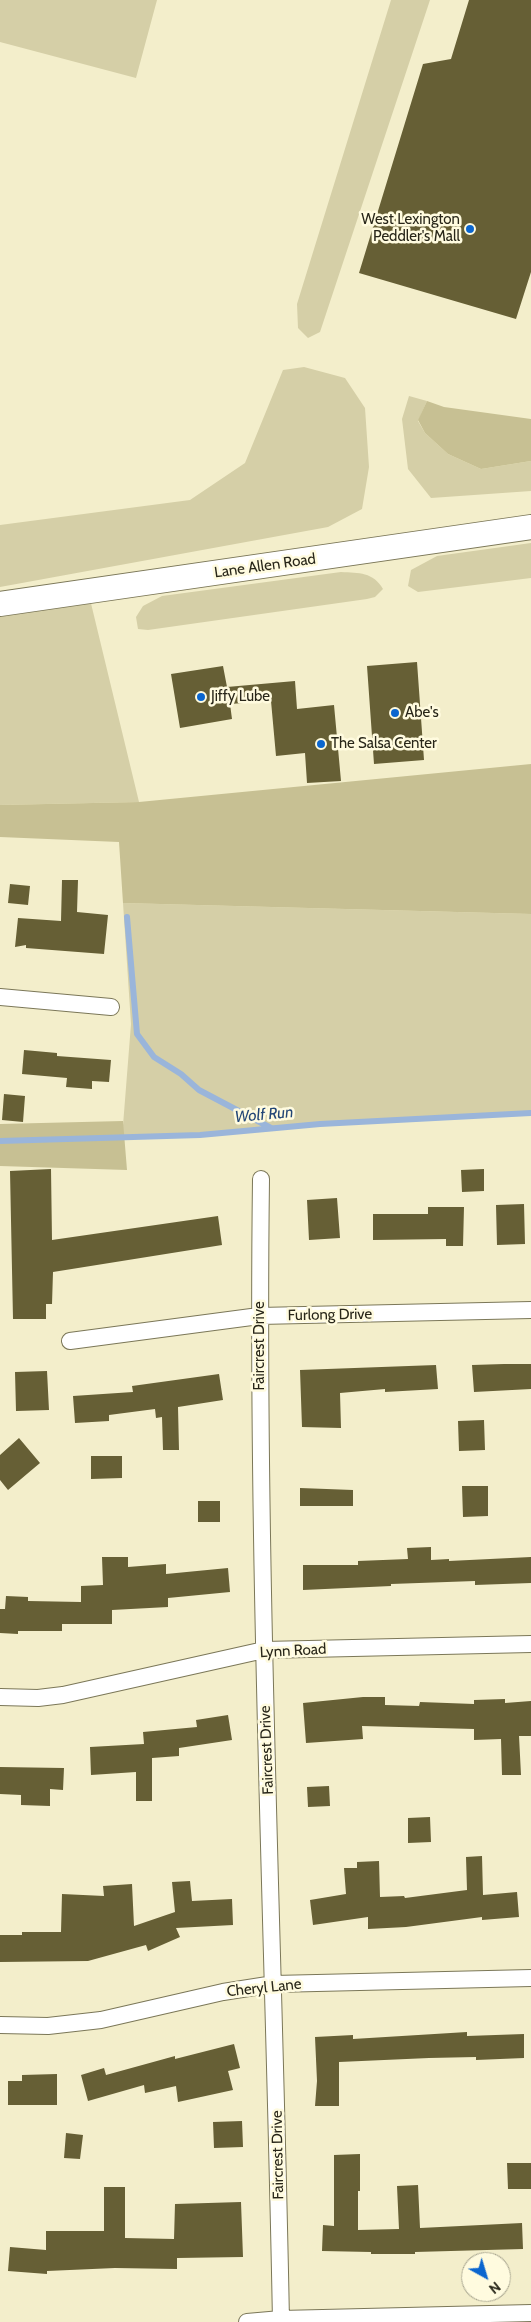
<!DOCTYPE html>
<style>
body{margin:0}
#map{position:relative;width:531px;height:2322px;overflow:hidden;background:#f3eecb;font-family:Cabin,sans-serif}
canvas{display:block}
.north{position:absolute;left:461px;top:2252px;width:50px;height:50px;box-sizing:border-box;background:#fffbdf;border:1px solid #a9a690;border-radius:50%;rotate:141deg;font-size:14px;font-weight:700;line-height:20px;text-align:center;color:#282619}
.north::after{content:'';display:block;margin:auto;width:18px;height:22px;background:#0b66cf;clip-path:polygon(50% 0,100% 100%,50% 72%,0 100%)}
</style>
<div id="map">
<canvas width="531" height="2322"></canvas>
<div class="north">N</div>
</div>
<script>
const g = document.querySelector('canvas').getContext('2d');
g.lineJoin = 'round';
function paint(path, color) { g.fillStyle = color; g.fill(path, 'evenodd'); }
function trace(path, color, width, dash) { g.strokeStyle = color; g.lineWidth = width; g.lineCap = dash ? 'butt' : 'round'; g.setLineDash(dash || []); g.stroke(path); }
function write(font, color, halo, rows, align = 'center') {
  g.font = font + ' Cabin,sans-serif'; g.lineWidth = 5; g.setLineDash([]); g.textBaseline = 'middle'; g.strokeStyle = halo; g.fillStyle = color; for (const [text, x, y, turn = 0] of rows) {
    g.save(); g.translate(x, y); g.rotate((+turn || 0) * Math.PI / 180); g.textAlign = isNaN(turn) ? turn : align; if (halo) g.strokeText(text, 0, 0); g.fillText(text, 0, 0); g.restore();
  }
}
paint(new Path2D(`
 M 0,0 L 157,0 L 136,78 L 0,42 Z
 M 391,0 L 430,0 L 320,332 L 308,338 L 298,328 L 297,304 Z
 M 304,367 L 345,378 L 365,408 L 369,467 L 362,509 L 328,527 L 0,587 L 0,525 L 190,500 L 245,463 L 283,370 Z
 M 409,396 L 427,401 L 418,421 L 425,433 L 448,454 L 481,469 L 531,461 L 531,491 L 431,498 L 408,469 L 402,419 Z
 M 531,543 L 531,578 L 418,592 L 408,586 L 411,570 L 437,556 Z
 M 341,572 C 359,573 373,572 383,589 L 375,597 L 367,599 L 148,630 L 138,629 L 136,617 L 143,606 L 162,596 Z
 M 88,591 L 139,802 L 0,805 L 0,604 Z
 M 123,903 L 531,914 L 531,1113 L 122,1138 L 131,1024 Z`), '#d5cfa7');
paint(new Path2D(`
 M 427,401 L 444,407 L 531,419 L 531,461 L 481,469 L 448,454 L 425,433 L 418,420 Z
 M 531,764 L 531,914 L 123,903 L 119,842 L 0,837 L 0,805 L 139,802 Z
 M 123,1121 L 127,1170 L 0,1166 L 0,1124 Z`), '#c7c093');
trace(new Path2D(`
 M 127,917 L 137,1034 L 154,1057 L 181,1074 L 199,1090 L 271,1128
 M 0,1141 L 200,1135 L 320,1124 L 531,1113`), '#9ab5da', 6);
paint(new Path2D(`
 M 469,0 L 531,0 L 531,272 L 516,319 L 359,273 L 423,64 L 451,59 Z
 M 417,662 L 424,760 L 374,764 L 367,666 Z
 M 223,666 L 227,687 L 295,681 L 297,709 L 334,705 L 341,781 L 307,783 L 305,753 L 276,756 L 271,701 L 230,704 L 232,719 L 180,728 L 171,674 Z
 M 62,880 L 78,880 L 77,912 L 108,915 L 104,954 L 26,948 L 26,945 L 15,947 L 18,918 L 61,921 Z
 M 10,884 L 30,886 L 28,905 L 8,903 Z
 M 24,1050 L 57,1053 L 57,1056 L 111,1060 L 109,1082 L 92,1081 L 92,1089 L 66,1087 L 67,1078 L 22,1074 Z
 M 4,1094 L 25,1096 L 23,1122 L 2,1120 Z
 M 51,1169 L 52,1240 L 218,1216 L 222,1245 L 53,1272 L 52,1304 L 46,1304 L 46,1319 L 13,1319 L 10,1171 Z
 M 484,1169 L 484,1191 L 462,1192 L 461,1170 Z
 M 337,1198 L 340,1238 L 309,1240 L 307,1200 Z
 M 524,1204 L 525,1244 L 497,1245 L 496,1205 Z
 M 428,1207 L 464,1207 L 463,1246 L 446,1246 L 446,1239 L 373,1240 L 373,1214 L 428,1214 Z
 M 504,1364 L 531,1364 L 531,1389 L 474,1392 L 472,1365 Z
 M 436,1365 L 438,1389 L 385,1392 L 385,1389 L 340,1393 L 341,1428 L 302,1427 L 300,1370 Z
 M 47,1371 L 49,1410 L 16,1411 L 15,1372 Z
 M 219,1374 L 223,1400 L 178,1407 L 179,1450 L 163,1450 L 162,1417 L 156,1418 L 155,1409 L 109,1415 L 109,1421 L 75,1423 L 73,1396 L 133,1392 L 132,1386 Z
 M 484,1420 L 485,1450 L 459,1451 L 458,1421 Z
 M 19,1438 L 40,1463 L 8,1490 L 0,1480 L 0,1455 Z
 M 91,1456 L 122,1456 L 122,1478 L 91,1479 Z
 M 462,1486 L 488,1486 L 488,1516 L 463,1517 Z
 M 300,1488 L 353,1490 L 353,1506 L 300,1506 Z
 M 198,1501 L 220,1501 L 220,1522 L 198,1522 Z
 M 431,1547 L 431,1560 L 449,1559 L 449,1561 L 531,1557 L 531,1583 L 475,1585 L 475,1581 L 391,1584 L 391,1586 L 303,1590 L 303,1565 L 358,1565 L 358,1561 L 408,1559 L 407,1548 Z
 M 102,1557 L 128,1557 L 128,1567 L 166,1564 L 166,1574 L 228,1568 L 230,1592 L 168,1598 L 168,1607 L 112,1610 L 112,1624 L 62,1624 L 62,1631 L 18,1631 L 18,1634 L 0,1633 L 0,1609 L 5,1609 L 6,1596 L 28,1597 L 28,1601 L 81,1602 L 81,1586 L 103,1585 Z
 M 363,1697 L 385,1697 L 385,1705 L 419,1706 L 420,1702 L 474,1704 L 474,1700 L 505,1699 L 505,1703 L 531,1701 L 531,1736 L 519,1736 L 521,1775 L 502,1775 L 501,1739 L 474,1740 L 474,1729 L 362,1726 L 363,1739 L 306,1743 L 303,1703 Z
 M 228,1715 L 232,1740 L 179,1748 L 179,1756 L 152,1758 L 152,1801 L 136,1801 L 136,1772 L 91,1775 L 90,1747 L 144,1744 L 143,1732 L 197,1727 L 196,1720 Z
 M 0,1767 L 64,1768 L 63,1790 L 50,1789 L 50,1806 L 21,1805 L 21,1795 L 0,1794 Z
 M 329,1786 L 330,1806 L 308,1807 L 307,1787 Z
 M 430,1817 L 431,1842 L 408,1843 L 408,1818 Z
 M 482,1856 L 483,1895 L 517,1892 L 519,1917 L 482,1920 L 482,1917 L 406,1927 L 368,1929 L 368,1917 L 313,1925 L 310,1900 L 346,1894 L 344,1868 L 357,1868 L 357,1862 L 379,1861 L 380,1897 L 404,1896 L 405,1898 L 467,1890 L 466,1857 Z
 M 190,1881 L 192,1901 L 232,1899 L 233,1925 L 176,1928 L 180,1937 L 148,1951 L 146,1945 L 88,1961 L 0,1962 L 0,1935 L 22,1935 L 22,1932 L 61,1932 L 62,1894 L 104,1896 L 103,1886 L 132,1884 L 134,1926 L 175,1912 L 172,1882 Z
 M 467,2032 L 467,2036 L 524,2034 L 524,2058 L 476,2060 L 476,2057 L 429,2058 L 339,2062 L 339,2106 L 315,2106 L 317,2081 L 315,2037 L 353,2035 L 353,2039 Z
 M 234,2044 L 240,2068 L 228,2071 L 233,2090 L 178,2102 L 176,2086 L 145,2093 L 144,2085 L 88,2101 L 81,2075 L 104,2068 L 106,2075 L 175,2056 L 175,2059 Z
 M 57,2074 L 57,2105 L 8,2105 L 8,2081 L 22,2081 L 22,2075 Z
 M 242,2121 L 243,2147 L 214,2148 L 213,2122 Z
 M 66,2133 L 83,2135 L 80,2159 L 64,2158 Z
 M 360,2154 L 360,2191 L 358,2191 L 358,2230 L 399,2229 L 397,2186 L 418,2185 L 420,2228 L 522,2223 L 523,2249 L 415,2252 L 415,2254 L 371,2254 L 371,2252 L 322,2251 L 323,2225 L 334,2226 L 334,2155 Z
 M 507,2163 L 531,2163 L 531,2189 L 508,2189 Z
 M 104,2187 L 125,2187 L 125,2238 L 174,2239 L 175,2204 L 241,2202 L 243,2257 L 177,2258 L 177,2269 L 115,2268 L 47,2271 L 47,2274 L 8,2271 L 10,2247 L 46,2250 L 46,2231 L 104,2231 Z`), '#665f35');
const minor = new Path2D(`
 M 0,997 L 111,1007
 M 261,1179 C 256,1560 274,1941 281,2322
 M 70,1341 L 259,1316 L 531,1310
 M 0,1697 L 38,1698 L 63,1695 L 264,1650 L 531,1644
 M 0,2025 L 48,2026 L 101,2020 L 223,1992 L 274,1984 L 531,1978
 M 247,2322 L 281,2319 L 531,2313`);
const secondary = new Path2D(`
 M 0,604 L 531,527`);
trace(minor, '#7b7758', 18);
trace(secondary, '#7b7758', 26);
trace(minor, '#fff', 16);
trace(secondary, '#fff', 24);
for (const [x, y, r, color] of [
 [470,229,5,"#0b66cf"],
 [201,697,5,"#0b66cf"],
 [395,713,5,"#0b66cf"],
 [321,744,5,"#0b66cf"]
]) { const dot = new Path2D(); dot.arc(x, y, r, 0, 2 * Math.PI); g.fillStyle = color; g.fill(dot); trace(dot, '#fffbdf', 2); }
write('15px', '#282619', '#fffbdf', [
 ["West Lexington",460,220,"right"],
 ["Peddler's Mall",460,237,"right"],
 ["Jiffy Lube",211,697],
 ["Abe's",405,713],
 ["The Salsa Center",331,744]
], 'left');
write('15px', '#282619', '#fffbdf', [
 ["Lane Allen Road",265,566,-8],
 ["Furlong Drive",330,1315,-1],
 ["Faircrest Drive",260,1346,-90],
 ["Lynn Road",293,1651,-3],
 ["Faircrest Drive",267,1750,-92],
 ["Cheryl Lane",264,1988,-6],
 ["Faircrest Drive",278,2155,-91]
]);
write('italic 16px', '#234676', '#fffbdf', [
 ["Wolf Run",264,1115,-5]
]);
</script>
